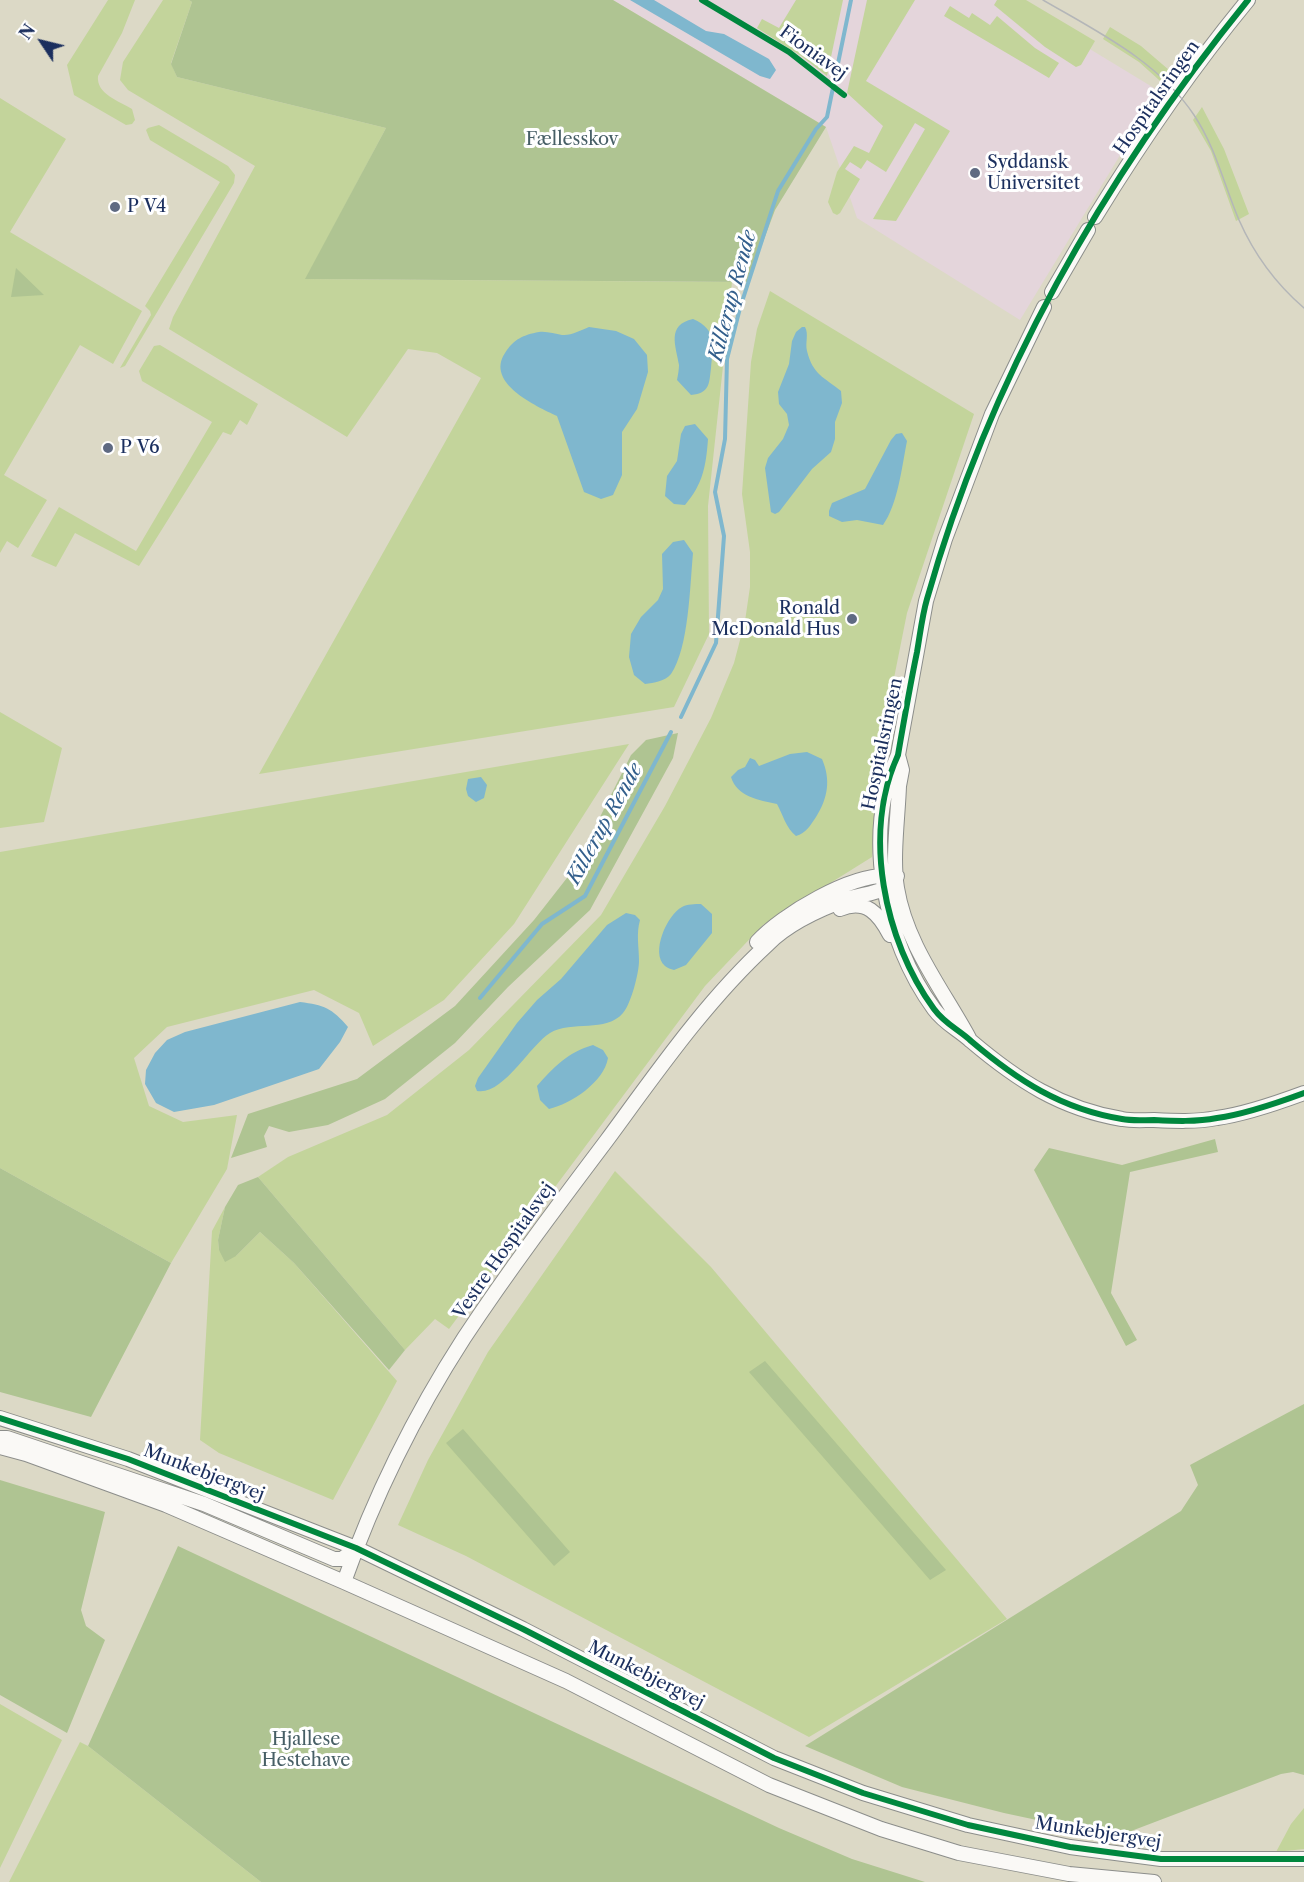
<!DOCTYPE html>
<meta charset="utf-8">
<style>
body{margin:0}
#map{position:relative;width:1304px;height:1882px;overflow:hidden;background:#dcd9c6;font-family:"Libre Caslon Text",serif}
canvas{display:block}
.north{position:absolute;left:12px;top:12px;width:60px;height:60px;-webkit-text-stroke:4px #fff;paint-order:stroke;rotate:305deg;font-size:16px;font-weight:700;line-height:24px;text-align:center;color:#1b2f5e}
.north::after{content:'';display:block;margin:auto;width:21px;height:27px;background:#1b2f5e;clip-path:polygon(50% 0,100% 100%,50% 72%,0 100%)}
</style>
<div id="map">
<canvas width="1304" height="1882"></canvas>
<div class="north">N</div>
</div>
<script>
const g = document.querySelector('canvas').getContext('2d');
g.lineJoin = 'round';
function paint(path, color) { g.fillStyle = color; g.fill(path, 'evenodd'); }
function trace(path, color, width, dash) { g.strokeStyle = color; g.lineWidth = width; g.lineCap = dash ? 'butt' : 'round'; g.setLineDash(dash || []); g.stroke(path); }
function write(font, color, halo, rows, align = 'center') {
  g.font = font + ' "Libre Caslon Text",serif'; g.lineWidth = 6; g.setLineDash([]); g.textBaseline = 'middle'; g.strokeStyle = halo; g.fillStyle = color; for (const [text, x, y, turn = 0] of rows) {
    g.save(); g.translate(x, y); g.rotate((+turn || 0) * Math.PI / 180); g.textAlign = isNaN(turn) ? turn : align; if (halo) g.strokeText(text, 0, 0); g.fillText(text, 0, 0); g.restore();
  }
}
paint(new Path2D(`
 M 613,0 L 1009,0 L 1159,91 L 1020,320 L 857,218 L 826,127 Z`), '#e4d5db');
paint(new Path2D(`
 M 108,0 L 135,0 L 122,33 L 98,76 C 96,94 119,101 132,109 L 135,120 L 132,124 L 126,125 L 74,95 L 67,65 Z
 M 163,0 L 189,0 L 192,2 L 171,63 L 177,77 L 386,128 L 306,279 L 732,282 L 708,506 L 709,634 L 674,707 L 259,774 L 481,378 L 437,353 L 408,349 L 347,437 L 169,329 L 173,317 L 255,166 L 128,90 L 120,80 L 123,62 Z
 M 796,0 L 843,0 L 827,76 L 801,56 L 757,28 L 762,19 L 779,28 Z
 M 867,0 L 915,0 L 866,81 L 950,131 L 896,221 L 873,219 L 925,129 L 915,123 L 886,172 L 867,160 L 861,169 L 850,162 L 845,169 L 860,179 L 840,213 L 837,215 L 833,213 L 828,202 L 837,172 L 854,146 L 869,153 L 883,126 L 847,93 Z
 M 997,0 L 1026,0 L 1095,41 L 1081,65 L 1076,67 L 1045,47 L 994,5 Z
 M 950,6 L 969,18 L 972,13 L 990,25 L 997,16 L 1035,48 L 1059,63 L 1049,78 L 944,16 Z
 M 1110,27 L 1141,46 L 1176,76 L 1168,88 L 1139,62 L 1103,39 Z
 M 0,98 L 66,139 L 10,232 L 142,311 L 113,364 L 80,345 L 4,475 L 47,500 L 18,548 L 7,541 L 0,553 Z
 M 1202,107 L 1224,149 L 1249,214 L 1236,221 L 1211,151 L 1193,120 Z
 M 159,125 L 228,166 L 235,175 L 234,183 L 125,366 L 120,368 L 151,315 L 150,311 L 145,306 L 220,182 L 150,140 L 146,130 L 148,128 Z
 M 770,291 L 974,414 L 907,613 L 878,758 L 872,857 L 763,925 L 705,986 L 449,1329 L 435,1319 L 405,1350 L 258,1177 L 288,1157 L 387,1115 L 469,1050 L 601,915 L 618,886 L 665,806 L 711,718 L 734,663 L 745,621 L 750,587 L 750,552 L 742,494 L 751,362 L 757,329 Z
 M 160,345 L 258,404 L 247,425 L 240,420 L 231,435 L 223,432 L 139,566 L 75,533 L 56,567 L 31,556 L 59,507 L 136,551 L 212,422 L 142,381 L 139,371 L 154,346 Z
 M 0,712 L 62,748 L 44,822 L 0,828 Z
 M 629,744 L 514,924 L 444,1000 L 373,1046 L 359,1013 L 314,990 L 167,1027 L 134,1058 L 149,1106 L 183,1122 L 237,1115 L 227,1169 L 171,1263 L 0,1168 L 0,852 Z
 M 615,1171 L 711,1267 L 1007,1619 L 809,1737 L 466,1556 L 398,1525 L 428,1460 L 488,1352 Z
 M 225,1207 L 218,1240 L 219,1250 L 236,1256 L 260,1232 L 294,1263 L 397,1381 L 333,1500 L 219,1453 L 200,1440 L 212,1231 Z
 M 0,1704 L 62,1740 L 0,1868 Z
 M 80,1742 L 88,1746 L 261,1882 L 9,1882 Z
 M 1304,1808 L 1304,1849 L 1276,1852 L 1291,1824 Z`), '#c3d49b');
paint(new Path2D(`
 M 189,0 L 613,0 L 826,127 L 775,210 L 748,282 L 305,279 L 386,128 L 177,77 L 171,64 L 192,2 Z
 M 16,268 L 44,295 L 11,297 Z
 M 678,733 L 673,758 L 590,910 L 508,987 L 455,1043 L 385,1099 L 328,1125 L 289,1132 L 269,1126 L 264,1136 L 267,1147 L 231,1158 L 248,1114 L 357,1079 L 455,1006 L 534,920 L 574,869 L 631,755 L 646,740 Z
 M 1215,1139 L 1218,1152 L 1130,1172 L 1111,1293 L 1137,1340 L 1126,1346 L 1034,1170 L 1049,1148 L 1122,1165 Z
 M 0,1168 L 171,1263 L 91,1417 L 0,1392 Z
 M 258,1177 L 405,1350 L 389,1370 L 294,1263 L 260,1232 L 236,1256 L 225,1262 L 219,1250 L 218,1240 L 225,1207 L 238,1185 Z
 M 765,1361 L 946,1570 L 930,1580 L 749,1372 Z
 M 1304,1404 L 1304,1775 L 1293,1772 L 1281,1774 L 1126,1833 L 1107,1835 L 1004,1813 L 902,1787 L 805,1746 L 1181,1511 L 1198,1485 L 1190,1465 Z
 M 463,1429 L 570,1552 L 554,1566 L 446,1443 Z
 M 0,1480 L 105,1512 L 81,1610 L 86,1626 L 105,1640 L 67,1733 L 0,1695 Z
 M 178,1546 L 779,1828 L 852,1859 L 925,1882 L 261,1882 L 88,1746 Z`), '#afc492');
paint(new Path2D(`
 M 630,0 L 654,0 L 706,31 L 724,34 L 769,59 L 776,70 L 770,79 L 760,76 Z
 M 693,319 C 718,330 713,346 711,368 C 709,384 710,393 691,395 L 677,380 C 678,375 679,369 679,365 C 676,346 666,325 693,319 Z
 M 589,327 L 616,331 L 634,339 L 647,355 L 648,372 L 637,409 L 622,432 L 622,475 L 613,495 L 601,499 L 584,492 L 557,416 C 536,406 485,383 505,353 C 514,339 523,335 539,332 C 547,331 555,334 562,335 C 571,336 581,330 589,327 Z
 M 802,327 L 805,327 C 809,334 805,343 807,351 C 813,375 824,377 841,391 L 842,403 L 835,422 L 835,439 L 831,452 L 812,469 L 779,512 L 775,514 L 771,512 L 765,468 L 768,458 L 783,439 L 789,425 L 787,414 L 779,404 L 778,392 L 789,364 L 792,341 L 796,332 Z
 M 695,424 L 708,439 C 706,466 703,484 685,505 L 674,504 L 665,496 L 667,476 L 677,461 L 681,434 L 685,426 Z
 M 902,433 L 907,441 C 902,466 898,504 883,525 L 857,520 L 842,522 L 829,516 L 829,511 L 832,503 L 865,489 L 891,440 L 896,434 Z
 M 684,540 L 693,553 C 690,584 689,648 671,674 C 665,681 654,683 645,684 L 634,675 L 629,657 L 631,634 L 641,617 L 658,600 L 663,589 L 662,554 L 673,542 Z
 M 807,752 L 822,759 C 831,780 828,798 816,817 C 810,826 806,833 796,836 C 786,828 783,815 777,804 C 759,800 737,797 731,777 L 738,770 L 745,767 L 750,758 L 755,760 L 759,766 L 790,754 Z
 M 481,777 L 487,785 L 484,798 L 476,802 L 468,796 L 466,789 L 468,779 Z
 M 701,904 L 712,914 L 712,933 L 686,965 L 674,970 C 671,969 667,968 665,966 C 650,953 667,915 682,907 C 687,904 695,904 701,904 Z
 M 626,913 L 635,915 L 640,920 C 636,934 639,946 639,961 C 639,973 631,1004 623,1013 C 606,1033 572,1020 550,1033 C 530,1045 503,1096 477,1091 L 475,1086 L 478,1078 L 517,1023 L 537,1000 L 561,979 L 607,925 Z
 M 300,1002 C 324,1005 332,1008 348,1027 L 340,1042 L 319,1069 L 214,1105 L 174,1112 L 156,1103 L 145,1084 L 146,1070 L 155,1053 L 167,1040 L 185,1032 Z
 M 593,1045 L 603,1050 L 608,1058 C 604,1082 571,1104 549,1109 L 540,1100 L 537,1086 C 554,1067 568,1052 593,1045 Z`), '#7fb7ce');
trace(new Path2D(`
 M 681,717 L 716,643 L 724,536 L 715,492 L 725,439 L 727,359 L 740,308 L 778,191 L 816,129 L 827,117 L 851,0
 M 480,998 L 542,924 L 585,896 L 671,732`), '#7fb7ce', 4);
const minor = new Path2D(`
 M 1095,217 C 1141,142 1192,68 1248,0
 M 1052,292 L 1088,230
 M 1044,307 L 992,414 L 945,539 L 926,601 L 898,755 C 862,833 884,941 934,1009 C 945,1024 958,1029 971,1041 C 1017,1080 1061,1109 1122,1119 C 1132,1121 1143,1120 1154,1120 C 1175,1121 1196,1122 1217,1118 C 1246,1114 1277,1103 1304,1093
 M 898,755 L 902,770 L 899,786 C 898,816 892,858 897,888 C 906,944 943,990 969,1038
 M 840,909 C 866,898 879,914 890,935
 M 757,942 C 781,915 852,873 890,876
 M 0,1418 L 128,1459 L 356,1548 L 523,1629 L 774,1758 L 863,1793 L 968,1825 L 1070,1847 L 1161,1859 L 1304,1859
 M 0,1438 L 7,1438 L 204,1504 L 334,1559 L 342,1559 L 356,1548
 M 0,1447 L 26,1454 L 166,1505 L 344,1582 L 566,1681 L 769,1785 L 881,1829 L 959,1853 L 1069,1874 L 1154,1882
 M 344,1582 C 374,1497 415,1414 464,1338 C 509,1270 558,1205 607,1140 C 657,1072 706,1001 768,944 C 789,923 820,909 848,899 C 859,895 873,894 883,889 C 888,886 893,880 897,876`);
trace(minor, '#8c8e8b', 16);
trace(minor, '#faf9f6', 14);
trace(new Path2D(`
 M 1043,0 C 1098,32 1158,61 1194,115 C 1216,148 1224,185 1239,220 C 1254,254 1276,284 1304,308`), '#b4b6b8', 1.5);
trace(new Path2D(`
 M 702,0 L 789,52 L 844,95
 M 1248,0 C 1104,177 989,379 927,599 C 922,616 920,635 917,652 C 910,686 904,720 898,755 C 862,833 884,941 934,1009 C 945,1024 958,1029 971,1041 C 1017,1080 1061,1109 1122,1119 C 1132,1121 1143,1120 1154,1120 C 1175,1121 1196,1122 1217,1118 C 1246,1114 1277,1103 1304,1093
 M 0,1418 L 128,1459 L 356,1548 L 523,1629 L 774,1758 L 863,1793 L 968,1825 L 1070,1847 L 1161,1859 L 1304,1859`), '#00873e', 6);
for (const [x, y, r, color] of [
 [975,173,6,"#5f6a82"],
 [115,207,6,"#5f6a82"],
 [108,448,6,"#5f6a82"],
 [852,619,6,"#5f6a82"]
]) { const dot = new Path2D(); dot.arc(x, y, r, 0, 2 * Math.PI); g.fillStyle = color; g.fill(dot); trace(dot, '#fff', 2); }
write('18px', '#1b2f5e', '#fff', [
 ["Fioniavej",813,53,36],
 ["Hospitalsringen",1157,98,-55],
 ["Hospitalsringen",883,744,-78],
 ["Vestre Hospitalsvej",504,1251,-55],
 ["Munkebjergvej",204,1473,21],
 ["Munkebjergvej",646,1675,27],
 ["Munkebjergvej",1098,1833,9]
]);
write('18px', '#475f66', '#fff', [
 ["Fællesskov",572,140],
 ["Hjallese",306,1740],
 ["Hestehave",306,1761]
]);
write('18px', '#1b2f5e', '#fff', [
 ["Syddansk",987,163],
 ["Universitet",987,184],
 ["P V4",127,207],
 ["P V6",120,448],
 ["Ronald",840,609,"right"],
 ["McDonald Hus",840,630,"right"]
], 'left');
write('italic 20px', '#335f8c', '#fff', [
 ["Killerup Rende",733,296,-75],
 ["Killerup Rende",605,824,-61]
]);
</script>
